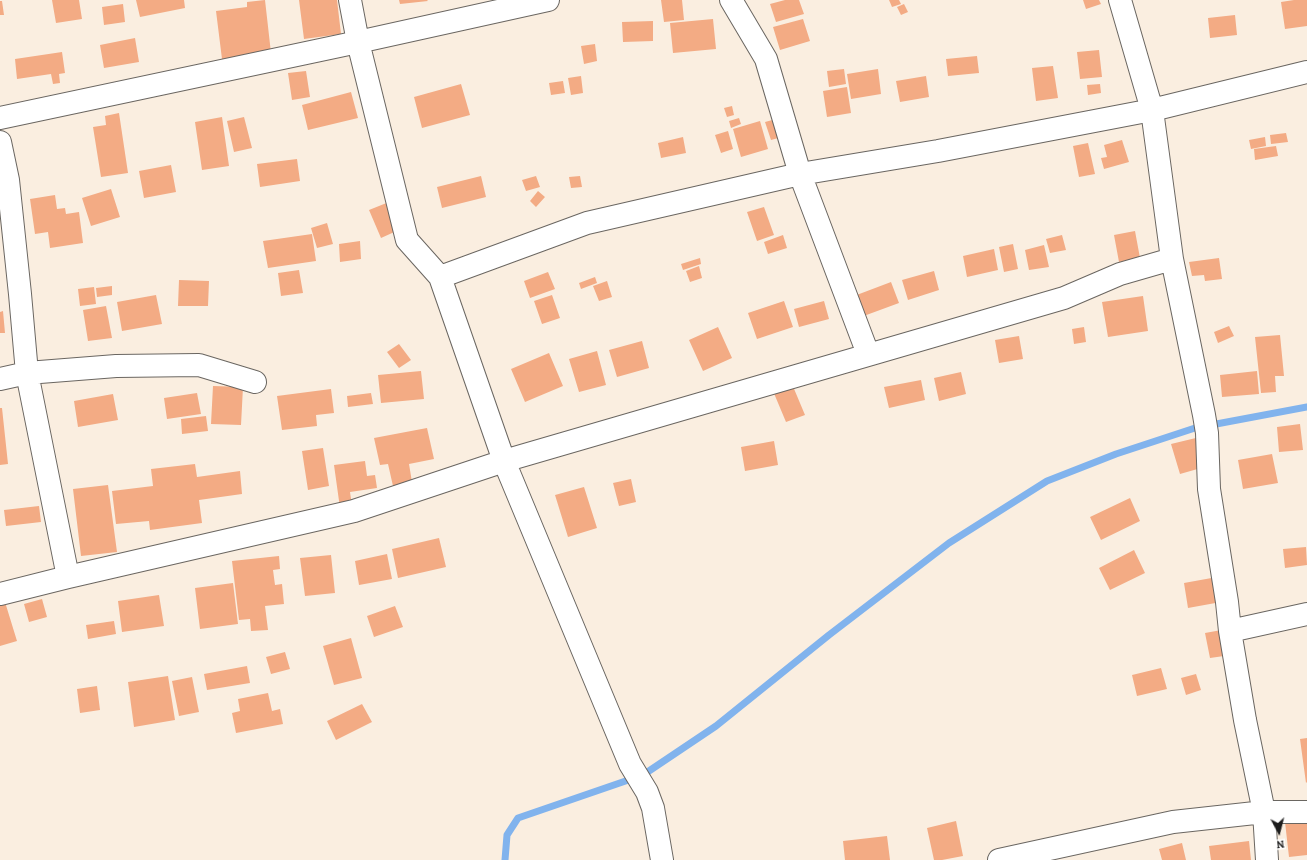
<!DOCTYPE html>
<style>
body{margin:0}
#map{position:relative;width:1307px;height:860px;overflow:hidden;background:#faeee0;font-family:Alegreya,serif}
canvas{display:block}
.north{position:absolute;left:1259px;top:812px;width:40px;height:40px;-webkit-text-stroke:3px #fff;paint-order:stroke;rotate:173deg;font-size:11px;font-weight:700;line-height:16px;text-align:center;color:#1c1c1c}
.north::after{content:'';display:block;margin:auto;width:14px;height:18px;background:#1c1c1c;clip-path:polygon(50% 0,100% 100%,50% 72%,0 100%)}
</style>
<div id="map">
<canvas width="1307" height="860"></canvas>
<div class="north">N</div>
</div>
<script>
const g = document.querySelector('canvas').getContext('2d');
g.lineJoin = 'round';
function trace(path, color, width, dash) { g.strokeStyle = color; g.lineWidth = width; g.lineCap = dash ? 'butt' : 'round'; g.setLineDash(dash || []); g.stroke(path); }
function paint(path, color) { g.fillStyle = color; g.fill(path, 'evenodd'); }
trace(new Path2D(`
 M 505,860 L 507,835 L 518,818 L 643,775 L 716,726 L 829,635 L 949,543 L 1047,481 L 1116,454 L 1195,428 L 1307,407`), '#81b3ed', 7);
paint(new Path2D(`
 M 52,0 L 79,0 L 82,19 L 56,23 Z
 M 136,0 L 184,0 L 185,8 L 140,17 Z
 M 265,0 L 271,53 L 222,59 L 216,11 L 247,7 L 247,2 Z
 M 299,0 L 337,0 L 341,34 L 304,39 Z
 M 399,0 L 427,0 L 428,1 L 400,4 Z
 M 661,0 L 682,0 L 684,20 L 664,22 Z
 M 785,0 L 799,0 L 804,14 L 776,22 L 770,4 Z
 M 889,0 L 899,0 L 901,4 L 892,7 Z
 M 1083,0 L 1099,0 L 1101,4 L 1086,9 Z
 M 1294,0 L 1307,0 L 1307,26 L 1285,29 L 1281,2 Z
 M 0,1 L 2,1 L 4,15 L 0,15 Z
 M 123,4 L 125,22 L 104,25 L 102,7 Z
 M 904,4 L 908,12 L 901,15 L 897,7 Z
 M 1235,15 L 1237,35 L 1210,38 L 1208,18 Z
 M 713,19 L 716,49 L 673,53 L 670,23 Z
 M 803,19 L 810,41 L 780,50 L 773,27 Z
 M 653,21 L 653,41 L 623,42 L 622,22 Z
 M 135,38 L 139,62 L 104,68 L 100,45 Z
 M 595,44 L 597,61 L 584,64 L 581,46 Z
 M 1099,50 L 1102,77 L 1080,79 L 1077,52 Z
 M 62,52 L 65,73 L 59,74 L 60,83 L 53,84 L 51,74 L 17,79 L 15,59 Z
 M 977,56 L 979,73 L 948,76 L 946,59 Z
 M 1053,66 L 1058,98 L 1036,101 L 1032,68 Z
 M 844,69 L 846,84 L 829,87 L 827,71 Z
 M 878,69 L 881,94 L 851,99 L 847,74 Z
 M 306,71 L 310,97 L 292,100 L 288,73 Z
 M 581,76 L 583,93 L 571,95 L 568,78 Z
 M 926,76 L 929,97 L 900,102 L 896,81 Z
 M 563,81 L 565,93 L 551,95 L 549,83 Z
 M 461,84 L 470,115 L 422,128 L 414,97 Z
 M 1100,84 L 1101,93 L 1088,95 L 1087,85 Z
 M 847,87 L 851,113 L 827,117 L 823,91 Z
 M 351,92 L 358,118 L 308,130 L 302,105 Z
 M 732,106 L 734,115 L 727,117 L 724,108 Z
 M 119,113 L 128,173 L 101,177 L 93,127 L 106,125 L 105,116 Z
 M 222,117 L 229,166 L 202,170 L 195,122 Z
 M 244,117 L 252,148 L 234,152 L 227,121 Z
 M 739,118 L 741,124 L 731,128 L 729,121 Z
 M 776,119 L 782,137 L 771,140 L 765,122 Z
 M 760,121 L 768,149 L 741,157 L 733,129 Z
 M 728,131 L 733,149 L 721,153 L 715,135 Z
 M 1286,133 L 1288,142 L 1271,144 L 1270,135 Z
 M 683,137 L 686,153 L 661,158 L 658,143 Z
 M 1265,137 L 1266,146 L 1251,149 L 1249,140 Z
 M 1122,140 L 1129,162 L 1104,169 L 1101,158 L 1107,157 L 1104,145 Z
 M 1088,143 L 1095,174 L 1079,177 L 1073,146 Z
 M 1276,146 L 1278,156 L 1255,160 L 1254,149 Z
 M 297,159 L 300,181 L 260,187 L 257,164 Z
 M 171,165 L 176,192 L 144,198 L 139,171 Z
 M 481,176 L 486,197 L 442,208 L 437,187 Z
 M 536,176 L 540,187 L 526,191 L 522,180 Z
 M 580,176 L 582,187 L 571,188 L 569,177 Z
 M 111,189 L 120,217 L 91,226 L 82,198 Z
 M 538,191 L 545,197 L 536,207 L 530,201 Z
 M 55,195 L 57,209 L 65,208 L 66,214 L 79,212 L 83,243 L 50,248 L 48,232 L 35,234 L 30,199 Z
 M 389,202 L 401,229 L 381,238 L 369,210 Z
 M 764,207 L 774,235 L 757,241 L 747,212 Z
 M 327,223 L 333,244 L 317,248 L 311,228 Z
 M 1135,231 L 1140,258 L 1119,262 L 1114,235 Z
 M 312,234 L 316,261 L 268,268 L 263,241 Z
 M 783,235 L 787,248 L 768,254 L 764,242 Z
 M 1062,235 L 1066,250 L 1050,253 L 1046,239 Z
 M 360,241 L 361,259 L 340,262 L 339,244 Z
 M 1013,244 L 1018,269 L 1004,272 L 999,247 Z
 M 1044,245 L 1049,267 L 1029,270 L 1025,250 Z
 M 994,249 L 998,270 L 967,277 L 963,256 Z
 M 700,258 L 701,264 L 683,270 L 681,264 Z
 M 1219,258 L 1222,279 L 1205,281 L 1204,275 L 1192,276 L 1189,262 Z
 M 699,266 L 702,278 L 690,282 L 686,271 Z
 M 299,270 L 303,293 L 281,296 L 278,273 Z
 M 934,271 L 939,290 L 908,300 L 902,280 Z
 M 548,272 L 555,289 L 530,298 L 524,281 Z
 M 595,277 L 597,283 L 581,289 L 579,283 Z
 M 179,280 L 209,281 L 208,306 L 178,306 Z
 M 607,281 L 612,297 L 599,301 L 593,286 Z
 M 891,282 L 899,303 L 861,317 L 854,296 Z
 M 112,286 L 112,295 L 97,297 L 96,288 Z
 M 94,287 L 96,304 L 80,306 L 78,289 Z
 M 156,295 L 162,324 L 122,331 L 117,302 Z
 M 552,295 L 560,318 L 542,324 L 534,301 Z
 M 1143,296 L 1148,331 L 1108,337 L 1102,302 Z
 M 784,301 L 793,327 L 757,339 L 748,313 Z
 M 824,301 L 829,319 L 799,327 L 794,309 Z
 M 106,306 L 112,338 L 88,341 L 83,310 Z
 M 3,311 L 5,333 L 0,333 L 0,312 Z
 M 1229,326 L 1234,336 L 1218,343 L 1214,332 Z
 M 718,327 L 732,358 L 703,371 L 689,340 Z
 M 1084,327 L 1086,342 L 1074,344 L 1072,329 Z
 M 1280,335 L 1284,376 L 1275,376 L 1276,392 L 1261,393 L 1255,337 Z
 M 1019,336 L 1023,359 L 999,363 L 995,340 Z
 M 642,341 L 649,368 L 617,377 L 609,350 Z
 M 399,344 L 411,360 L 399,368 L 387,352 Z
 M 597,351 L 606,385 L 579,392 L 569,359 Z
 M 549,353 L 563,386 L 525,402 L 511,369 Z
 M 421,371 L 424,399 L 381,403 L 378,375 Z
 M 1257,371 L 1259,394 L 1222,397 L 1220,375 Z
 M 961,372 L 966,394 L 939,401 L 934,378 Z
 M 921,380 L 925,400 L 889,408 L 884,387 Z
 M 792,384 L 805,415 L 786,422 L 773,391 Z
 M 213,386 L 243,387 L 241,425 L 211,424 Z
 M 331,389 L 334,413 L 316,415 L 317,426 L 282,430 L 277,396 Z
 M 197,393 L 201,414 L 167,419 L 164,398 Z
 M 371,393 L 373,404 L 348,407 L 347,396 Z
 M 113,394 L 118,420 L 78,427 L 74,401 Z
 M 0,408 L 2,408 L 8,464 L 0,465 Z
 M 206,416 L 208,431 L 182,434 L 181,419 Z
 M 1300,424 L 1303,450 L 1279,452 L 1277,427 Z
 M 427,428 L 434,459 L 409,464 L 412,482 L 393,486 L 388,464 L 380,465 L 374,438 Z
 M 1200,437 L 1208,466 L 1180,474 L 1171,444 Z
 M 774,441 L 778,465 L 745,471 L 741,447 Z
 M 323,448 L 329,486 L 308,490 L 302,451 Z
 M 1272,454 L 1278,483 L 1243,489 L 1238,460 Z
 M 365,461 L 367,476 L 375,475 L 377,488 L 350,492 L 352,506 L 340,508 L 334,465 Z
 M 195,464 L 197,477 L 240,471 L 242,494 L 199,500 L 202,523 L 150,530 L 149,521 L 116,524 L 112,491 L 153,486 L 151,469 Z
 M 631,479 L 636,502 L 619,506 L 613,483 Z
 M 108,485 L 117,552 L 81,556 L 73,489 Z
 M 584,487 L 597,528 L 568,537 L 555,495 Z
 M 1130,498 L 1140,521 L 1101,540 L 1090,517 Z
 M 39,506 L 41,522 L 6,526 L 4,510 Z
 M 439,538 L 446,567 L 398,578 L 392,549 Z
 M 1306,547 L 1307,565 L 1285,568 L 1283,549 Z
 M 1134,550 L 1145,573 L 1110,590 L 1099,568 Z
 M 387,554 L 392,579 L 359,585 L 355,561 Z
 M 331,555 L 335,593 L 305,596 L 300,558 Z
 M 279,556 L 280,569 L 273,570 L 275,585 L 282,584 L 284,604 L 265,606 L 268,630 L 251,631 L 250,619 L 239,620 L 232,561 Z
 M 1217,577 L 1221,602 L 1188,608 L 1184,583 Z
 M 233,583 L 238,624 L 200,629 L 195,588 Z
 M 159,595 L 164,626 L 122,632 L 118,601 Z
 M 42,599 L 47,617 L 29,622 L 24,604 Z
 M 5,602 L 17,641 L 0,646 L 0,604 Z
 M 395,606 L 403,627 L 374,637 L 367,616 Z
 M 114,621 L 116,634 L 88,639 L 86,625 Z
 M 1227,629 L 1231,655 L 1210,658 L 1205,633 Z
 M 351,638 L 362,678 L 334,685 L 323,646 Z
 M 285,652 L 290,669 L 271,674 L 266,657 Z
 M 247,666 L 250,683 L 207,690 L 204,674 Z
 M 1161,668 L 1167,689 L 1137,696 L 1132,675 Z
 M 1196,674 L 1201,690 L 1186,695 L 1181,678 Z
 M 168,676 L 175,720 L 134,727 L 128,682 Z
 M 192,677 L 199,712 L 179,716 L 172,681 Z
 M 97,686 L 100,710 L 80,713 L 77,689 Z
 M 268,693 L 272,711 L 280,709 L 283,724 L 236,733 L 232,713 L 240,711 L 238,699 Z
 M 362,704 L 372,722 L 336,740 L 327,721 Z
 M 1307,738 L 1307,782 L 1306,783 L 1300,739 Z
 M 1307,818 L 1307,855 L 1289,857 L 1285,822 Z
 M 956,821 L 963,856 L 942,860 L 934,860 L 927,828 Z
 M 887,836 L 890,860 L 845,860 L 843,841 Z
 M 1249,841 L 1251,860 L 1211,860 L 1209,846 Z
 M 1182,843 L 1186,860 L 1162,860 L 1159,849 Z`), '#f3ab84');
const minor = new Path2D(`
 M 350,0 L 358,42 L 407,240 L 440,277 L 504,461 L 630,764 L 647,792 L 653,808 L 662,860
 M 731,0 L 766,59 L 800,174 L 868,354
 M 1120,0 L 1152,110 L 1172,259 L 1204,415 L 1207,433 L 1209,489 L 1227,602 L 1230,631 L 1245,720 L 1264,812 L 1267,860
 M 0,118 L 358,42 L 548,0
 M 0,142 L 8,180 L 20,294 L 27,373 L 68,577
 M 440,277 L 587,223 L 800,174 L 938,151 L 1152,110 L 1307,72
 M 0,379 L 27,373 L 116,366 L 199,365 L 255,382
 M 0,594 L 68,577 L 354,511 L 504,461 L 1064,298 L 1120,274 L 1172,259
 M 1230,631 L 1307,614
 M 999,860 L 1173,822 L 1264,812 L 1307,812`);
trace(minor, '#6a6661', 24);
trace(minor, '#fff', 22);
</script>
